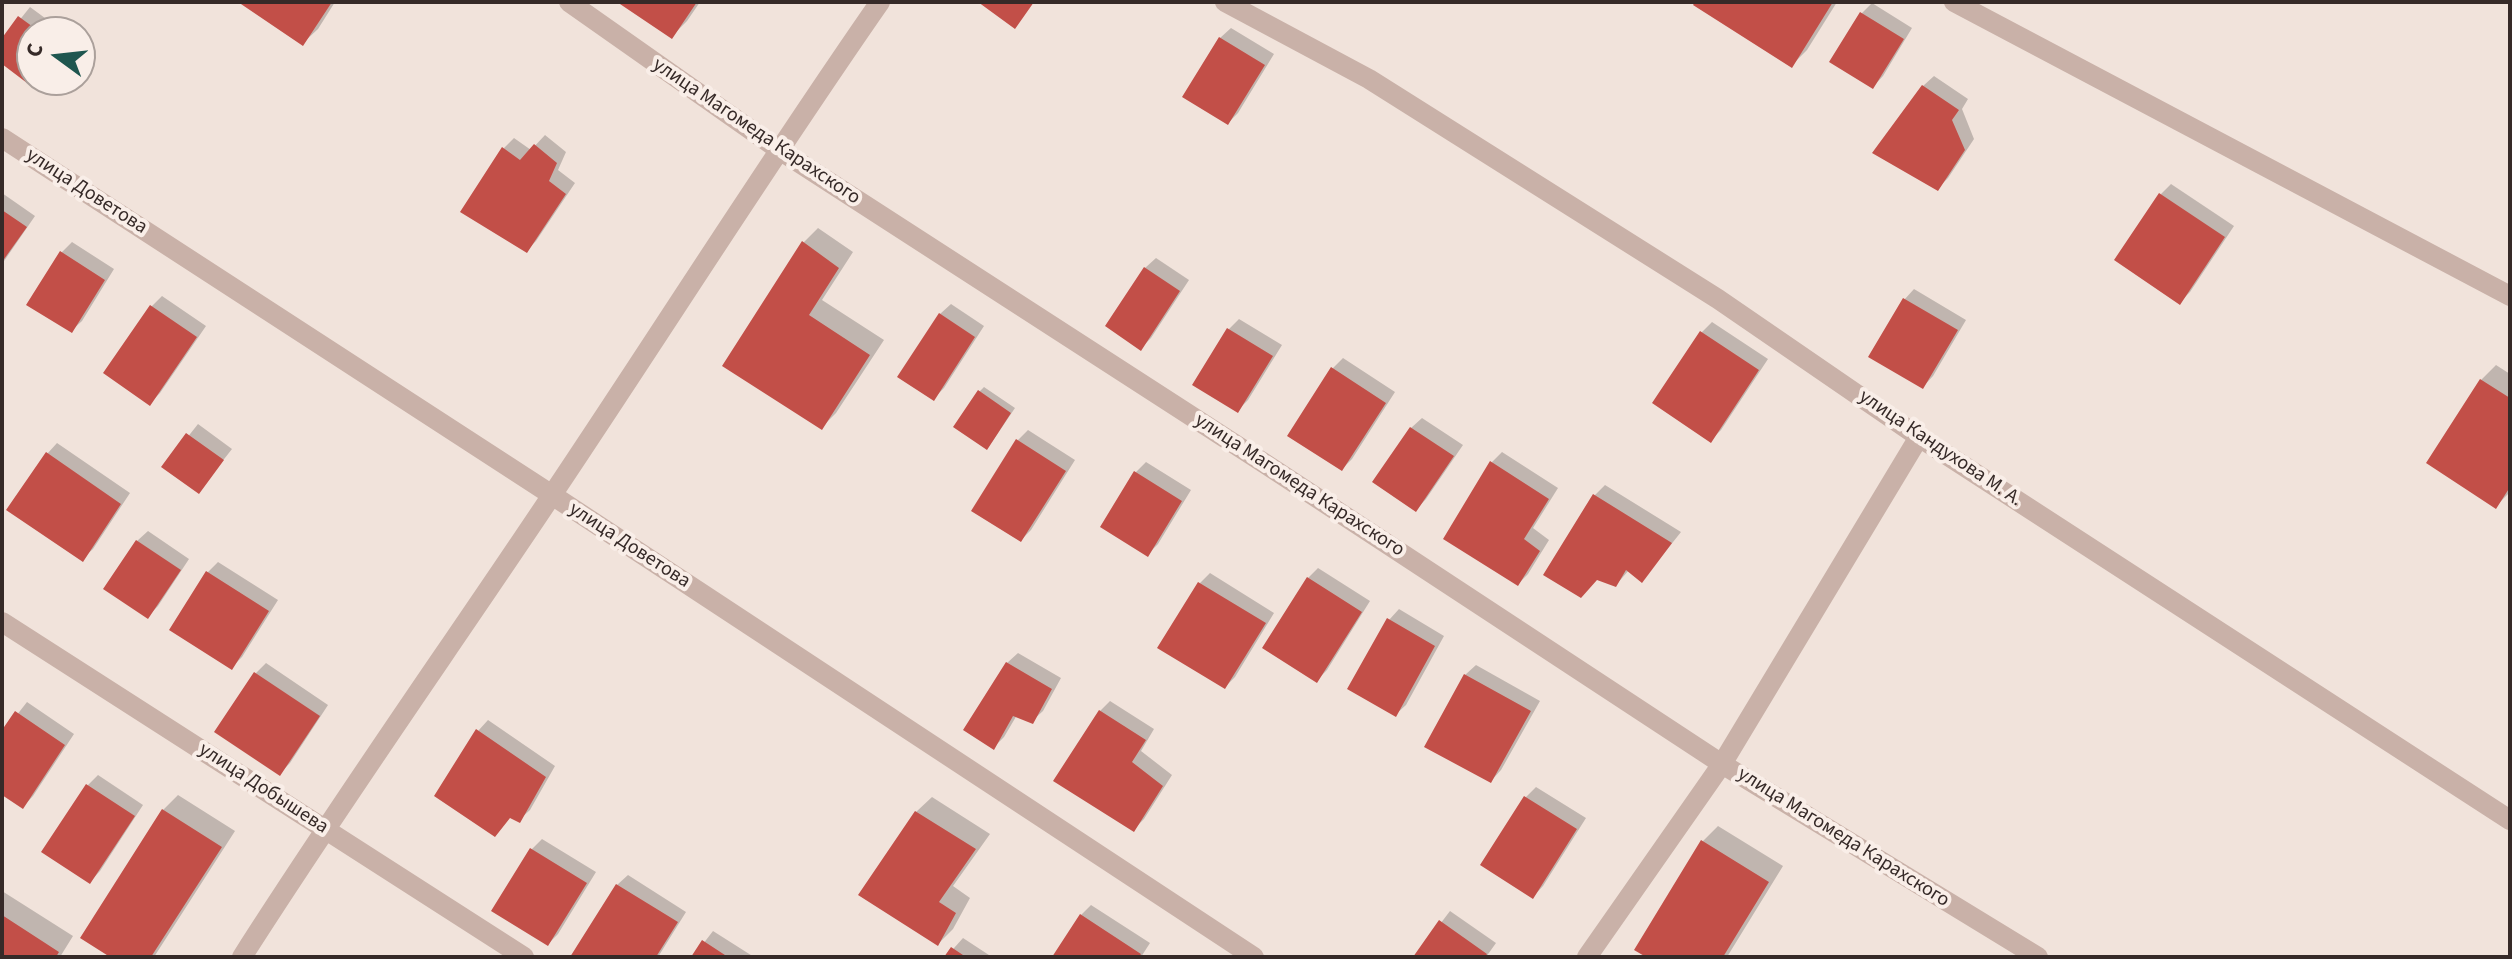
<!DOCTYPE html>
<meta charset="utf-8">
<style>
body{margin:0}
#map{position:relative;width:2512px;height:959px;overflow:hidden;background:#f1e3db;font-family:"Source Sans 3",sans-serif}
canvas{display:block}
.frame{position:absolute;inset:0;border:4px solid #362a28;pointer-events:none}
.north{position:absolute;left:16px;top:16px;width:80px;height:80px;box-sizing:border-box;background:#f9eee8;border:2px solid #aba09b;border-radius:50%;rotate:285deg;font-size:22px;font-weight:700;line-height:32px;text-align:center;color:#362a28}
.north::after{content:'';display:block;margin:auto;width:28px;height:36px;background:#1f564f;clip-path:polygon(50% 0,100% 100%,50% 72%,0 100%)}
</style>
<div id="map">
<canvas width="2512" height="959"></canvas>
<div class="frame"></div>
<div class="north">С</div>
</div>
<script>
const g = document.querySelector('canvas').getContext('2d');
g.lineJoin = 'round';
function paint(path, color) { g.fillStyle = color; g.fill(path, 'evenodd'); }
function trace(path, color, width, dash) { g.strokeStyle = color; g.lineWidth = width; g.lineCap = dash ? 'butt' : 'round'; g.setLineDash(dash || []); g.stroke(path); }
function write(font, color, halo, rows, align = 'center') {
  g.font = font + ' "Source Sans 3",sans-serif'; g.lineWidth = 8; g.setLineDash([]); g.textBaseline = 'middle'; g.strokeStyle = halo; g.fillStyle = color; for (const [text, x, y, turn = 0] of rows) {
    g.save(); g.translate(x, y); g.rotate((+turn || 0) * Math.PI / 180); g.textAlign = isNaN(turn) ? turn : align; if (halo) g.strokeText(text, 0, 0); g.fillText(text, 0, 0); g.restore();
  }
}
paint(new Path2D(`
 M 242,2 L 335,2 L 318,29 L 303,43 Z
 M 621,2 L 700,2 L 687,21 L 672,36 Z
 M 1697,2 L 1837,2 L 1807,50 L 1792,65 Z
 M 1872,3 L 1912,28 L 1883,76 L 1873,87 L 1862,13 Z
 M 30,7 L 64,32 L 32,32 L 32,75 L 2,62 L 2,42 Z
 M 1231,28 L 1274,54 L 1238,113 L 1228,123 L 1220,38 Z
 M 1934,76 L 1968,99 L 1962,109 L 1974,139 L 1948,178 L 1937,189 L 1923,86 Z
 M 545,135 L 566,152 L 558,170 L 575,183 L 536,241 L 526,251 L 504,148 L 514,138 L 531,150 Z
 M 2171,184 L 2234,226 L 2190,292 L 2180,302 L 2161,194 Z
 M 2,193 L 35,216 L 2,264 Z
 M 818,228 L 853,252 L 822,300 L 884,340 L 836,413 L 821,428 L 725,366 L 803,243 Z
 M 72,242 L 114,269 L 82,321 L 71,331 L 29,304 L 62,252 Z
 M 1156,258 L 1189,280 L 1151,338 L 1141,348 L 1108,326 L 1145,268 Z
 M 1914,289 L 1966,320 L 1933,376 L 1923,387 L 1904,300 Z
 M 162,296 L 206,326 L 160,393 L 150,403 L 106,373 L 152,306 Z
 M 951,304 L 984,326 L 944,388 L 934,398 L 940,314 Z
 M 1239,319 L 1282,345 L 1248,400 L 1237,411 L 1195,384 L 1229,329 Z
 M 1712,322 L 1768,359 L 1721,430 L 1711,440 L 1701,333 Z
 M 1343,358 L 1395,392 L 1352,459 L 1342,469 L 1333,368 Z
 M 2496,365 L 2510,374 L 2510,492 L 2496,506 L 2481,380 Z
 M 984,387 L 1015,408 L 992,442 L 979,392 Z
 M 1422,418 L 1463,445 L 1426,499 L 1416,510 L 1411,428 Z
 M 198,424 L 232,449 L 199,491 L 164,467 Z
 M 1028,430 L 1075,460 L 1031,530 L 1021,540 L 1018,440 Z
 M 57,443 L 130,493 L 93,549 L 82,559 L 47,454 Z
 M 1502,452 L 1558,488 L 1533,528 L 1549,540 L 1528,574 L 1518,584 L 1492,462 Z
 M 1146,462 L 1191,490 L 1158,544 L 1148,554 L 1136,472 Z
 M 1605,485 L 1681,532 L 1642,581 L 1629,570 L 1616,585 L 1597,578 L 1546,574 L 1595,495 Z
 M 148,531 L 189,559 L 158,606 L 148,616 L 137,541 Z
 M 218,562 L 278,600 L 242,657 L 231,668 L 172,629 L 208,572 Z
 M 1318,568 L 1370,601 L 1327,670 L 1317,680 L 1308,578 Z
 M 1210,573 L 1274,613 L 1235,677 L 1225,687 L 1200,583 Z
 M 1399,609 L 1444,636 L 1406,705 L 1395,715 L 1389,620 Z
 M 1018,653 L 1061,678 L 1043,711 L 1032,721 L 1017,715 L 1004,737 L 994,747 L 1007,663 Z
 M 266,663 L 328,705 L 290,763 L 280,773 L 256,673 Z
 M 1476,665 L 1540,701 L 1501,770 L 1491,781 L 1465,675 Z
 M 1110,701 L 1154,729 L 1141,751 L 1172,775 L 1144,819 L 1134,829 L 1100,711 Z
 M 27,702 L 74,734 L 33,796 L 23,807 L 2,793 L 2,734 Z
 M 488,720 L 555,766 L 530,810 L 519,820 L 511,816 L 495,834 L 478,731 Z
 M 98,775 L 143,805 L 100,871 L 90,882 L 88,785 Z
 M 1536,787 L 1586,818 L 1543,886 L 1533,897 L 1526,797 Z
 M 178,795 L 235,831 L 154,957 L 114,957 L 163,810 Z
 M 932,797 L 990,834 L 953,886 L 970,898 L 953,929 L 938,944 L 916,812 Z
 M 1718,826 L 1783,866 L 1727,957 L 1650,957 L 1703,841 Z
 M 542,839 L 596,872 L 558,934 L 548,944 L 532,849 Z
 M 628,875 L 686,912 L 658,957 L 573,957 L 617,885 Z
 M 2,891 L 73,936 L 60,957 L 2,957 Z
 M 1091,905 L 1150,943 L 1141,957 L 1054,957 L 1081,915 Z
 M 1450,911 L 1496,943 L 1486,957 L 1415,957 Z
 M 713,931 L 754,957 L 693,957 Z
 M 963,938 L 992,957 L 946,957 Z`), '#0003');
paint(new Path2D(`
 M 238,2 L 332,2 L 303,46 Z
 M 617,2 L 697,2 L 672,39 Z
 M 978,2 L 1034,2 L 1015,29 Z
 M 1695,2 L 1833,2 L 1792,68 L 1693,5 Z
 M 1860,12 L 1904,39 L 1873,89 L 1829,62 Z
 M 18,16 L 40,32 L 32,32 L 32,76 L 27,83 L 2,64 L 2,38 Z
 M 1219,37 L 1265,65 L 1228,125 L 1182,97 Z
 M 1922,85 L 1959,110 L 1952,120 L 1965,150 L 1938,191 L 1872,153 Z
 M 534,144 L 557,163 L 549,181 L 566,194 L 527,253 L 460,212 L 502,147 L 520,160 Z
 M 2159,193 L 2225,237 L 2180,305 L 2114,260 Z
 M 2,210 L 27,227 L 2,262 Z
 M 802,241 L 839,268 L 809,315 L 870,355 L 822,430 L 722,366 Z
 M 60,251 L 105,280 L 72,333 L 26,305 Z
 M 1144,267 L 1180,291 L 1141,351 L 1105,326 Z
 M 1903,298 L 1958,330 L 1923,389 L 1868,357 Z
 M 150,305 L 197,337 L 150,406 L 103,373 Z
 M 939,313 L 975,337 L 934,401 L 897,377 Z
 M 1227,328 L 1273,356 L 1238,413 L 1192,385 Z
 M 1700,331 L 1759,370 L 1711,443 L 1652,403 Z
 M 1331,367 L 1386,403 L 1342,471 L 1287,436 Z
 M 2480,379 L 2510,398 L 2510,487 L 2496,509 L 2426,463 Z
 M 978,390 L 1011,413 L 987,450 L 953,427 Z
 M 1410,427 L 1454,456 L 1416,512 L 1372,482 Z
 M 186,433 L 224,460 L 199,494 L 161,467 Z
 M 1016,439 L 1066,471 L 1021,542 L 971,511 Z
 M 46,452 L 121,504 L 83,562 L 6,510 Z
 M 1490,461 L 1549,499 L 1524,539 L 1540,551 L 1518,586 L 1443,539 Z
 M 1134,471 L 1182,501 L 1148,557 L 1100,527 Z
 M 1593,494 L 1672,543 L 1642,583 L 1626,570 L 1616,587 L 1597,580 L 1581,598 L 1543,575 Z
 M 136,540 L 181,570 L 148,619 L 103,589 Z
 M 206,571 L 269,611 L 232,670 L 169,630 Z
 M 1307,577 L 1362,612 L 1317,683 L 1262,648 Z
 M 1198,582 L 1266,623 L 1225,689 L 1157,648 Z
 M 1387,618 L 1435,646 L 1396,717 L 1347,689 Z
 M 1006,662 L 1052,689 L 1033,724 L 1013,716 L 994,750 L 963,730 Z
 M 254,672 L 320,716 L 280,776 L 214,732 Z
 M 1464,674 L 1531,711 L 1491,783 L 1424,747 Z
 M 1099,710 L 1146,740 L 1132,762 L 1163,786 L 1134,832 L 1053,781 Z
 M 15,711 L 65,745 L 23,809 L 2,795 L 2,730 Z
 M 476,729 L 546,777 L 520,823 L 510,818 L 495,837 L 434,796 Z
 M 86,784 L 135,816 L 90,884 L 41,852 Z
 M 1524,796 L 1577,829 L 1533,899 L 1480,865 Z
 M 162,809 L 222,847 L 151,957 L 110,957 L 80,938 Z
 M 915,811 L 976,849 L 939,902 L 956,913 L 938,946 L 858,895 Z
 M 1701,840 L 1769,882 L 1723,957 L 1646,957 L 1634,950 Z
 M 530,848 L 587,883 L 548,946 L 491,911 Z
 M 616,884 L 678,922 L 656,957 L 570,957 Z
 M 1080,914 L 1141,954 L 1139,957 L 1052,957 Z
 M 2,915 L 59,952 L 56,957 L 2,957 Z
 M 1439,920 L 1487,954 L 1485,957 L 1413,957 Z
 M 702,940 L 728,957 L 691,957 Z
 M 951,947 L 966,957 L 944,957 Z`), '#c24f48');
trace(new Path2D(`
 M 569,2 L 778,149 L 1267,465 L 1722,764 L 2038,957
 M 1225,2 L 1369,79 L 1718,299 L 1919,437 L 2510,820
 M 1954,2 L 2510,296
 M 2,138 L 552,495 L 1254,957
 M 2,622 L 524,957
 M 242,957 C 342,800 449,649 552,495 C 662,331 767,164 880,2
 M 1587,957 L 1722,764 L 1919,437`), '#c9b1a8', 20);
write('20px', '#362a28', '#f9eee8', [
 ["улица Магомеда Карахского",756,132,34],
 ["улица Доветова",86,192,33],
 ["улица Кандухова М. А.",1940,449,34],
 ["улица Магомеда Карахского",1299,486,33],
 ["улица Доветова",629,546,33],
 ["улица Добышева",263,789,33],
 ["улица Магомеда Карахского",1843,838,32]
]);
</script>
